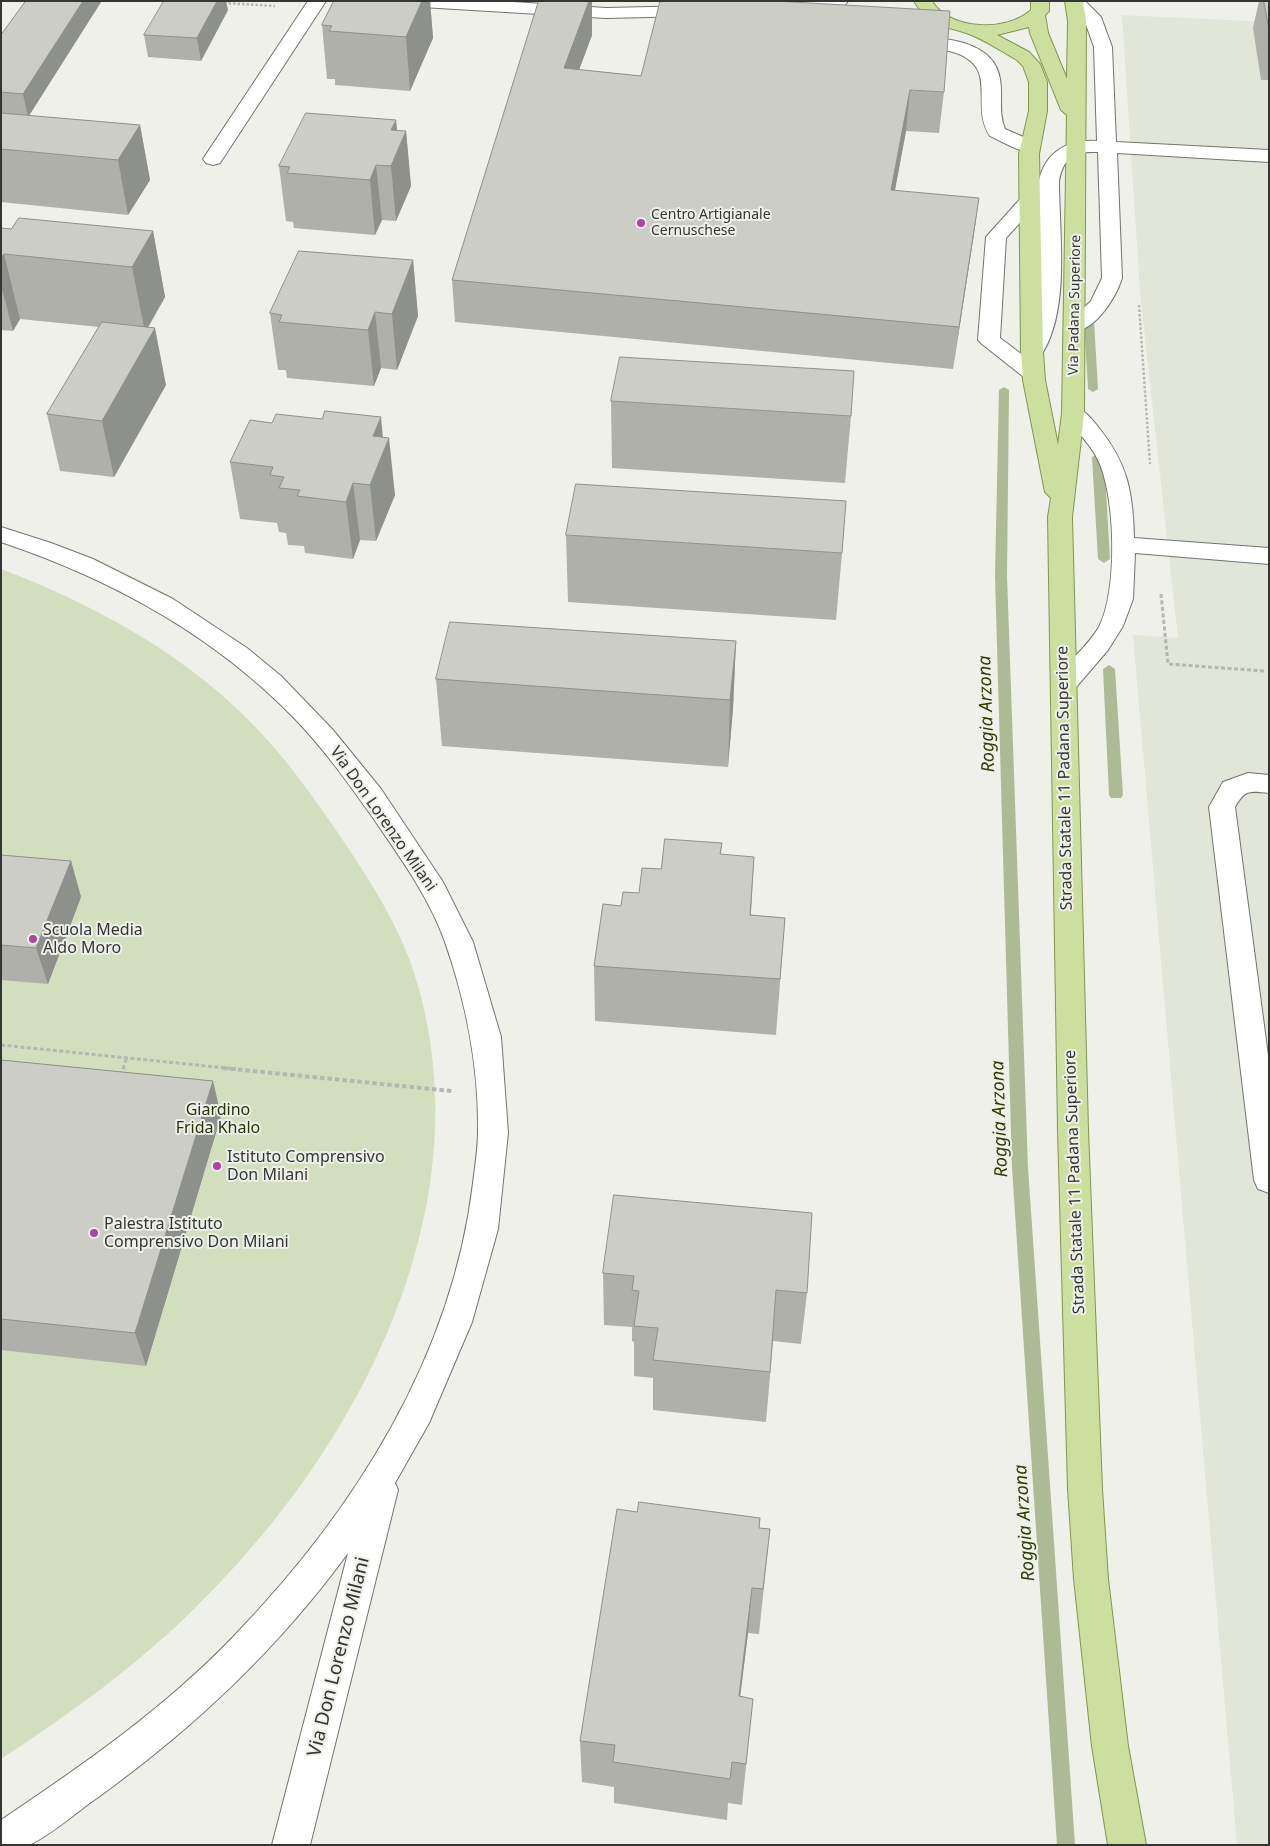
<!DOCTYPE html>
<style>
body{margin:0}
#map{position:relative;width:1270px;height:1846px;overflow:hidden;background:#eef0e9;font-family:"Noto Sans",sans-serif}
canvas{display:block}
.frame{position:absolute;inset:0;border:2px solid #353633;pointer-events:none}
</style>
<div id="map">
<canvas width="1270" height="1846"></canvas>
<div class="frame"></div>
</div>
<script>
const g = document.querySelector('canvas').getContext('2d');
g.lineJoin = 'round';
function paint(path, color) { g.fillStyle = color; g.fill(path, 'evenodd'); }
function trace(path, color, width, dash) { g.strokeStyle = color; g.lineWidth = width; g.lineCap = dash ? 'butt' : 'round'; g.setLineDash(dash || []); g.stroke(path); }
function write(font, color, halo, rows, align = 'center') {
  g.font = font + ' "Noto Sans",sans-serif'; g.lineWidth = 4; g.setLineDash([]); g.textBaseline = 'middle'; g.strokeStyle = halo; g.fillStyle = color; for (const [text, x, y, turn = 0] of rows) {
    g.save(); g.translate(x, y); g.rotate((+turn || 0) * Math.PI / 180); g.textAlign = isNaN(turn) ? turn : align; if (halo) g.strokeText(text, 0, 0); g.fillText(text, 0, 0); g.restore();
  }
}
paint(new Path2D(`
 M 1122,15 L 1269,22 L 1269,1845 L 1237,1845 L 1133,635 L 1178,638 L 1140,292 Z`), '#e1e6d9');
paint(new Path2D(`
 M 1,569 C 98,606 191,657 262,734 C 290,764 314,798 338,833 C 365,873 393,915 410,961 C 492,1194 363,1444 197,1606 C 138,1665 71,1713 1,1759 Z`), '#d3debf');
paint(new Path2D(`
 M 1089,318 L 1094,321 L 1098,389 L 1093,392 L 1088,389 L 1084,321 Z
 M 1004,387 L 1009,390 L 1007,576 L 1028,1168 L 1075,1845 L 1057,1845 L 1012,1168 L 995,576 L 999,390 Z
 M 1098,454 L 1104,457 L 1110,559 L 1104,563 L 1098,559 L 1092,457 Z
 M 1109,665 L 1115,669 L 1123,795 L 1121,798 L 1111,798 L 1109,795 L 1103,669 Z`), '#adba95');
const minor = new Path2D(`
 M 308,1 L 326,1 L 220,163 L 213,165 L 206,163 L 203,159 Z
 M 396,1 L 497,1 L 606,8 L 693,6 L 699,7 L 702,11 L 699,15 L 693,16 L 606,18 L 405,6 L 399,5 Z
 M 848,1 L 845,5 L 839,6 L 783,12 L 777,11 L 774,7 L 777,3 L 788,1 Z
 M 1066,1 L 1085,1 L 1101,17 L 1112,47 L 1116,142 L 1269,150 L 1269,162 L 1117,153 L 1122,278 C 1116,298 1092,337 1068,330 L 1065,326 L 1091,301 L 1102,278 L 1098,152 C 1074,151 1063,158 1059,181 C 1059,234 1071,312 1040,357 L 1032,358 L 1025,357 L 1044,373 L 1041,378 L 1033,379 L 1025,378 L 982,344 L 978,340 L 986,237 L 1022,197 L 1029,195 L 1036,197 L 1039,201 L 1036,205 L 1006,238 L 1000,338 L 1024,356 L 1021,352 L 1033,326 L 1040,299 L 1039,181 C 1045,152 1068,139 1097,141 L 1094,47 L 1084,19 Z
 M 910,36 C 941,38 994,39 1000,79 C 1003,96 998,112 1005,129 L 1037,143 L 1040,147 L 1037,151 C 1022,155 1004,142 990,136 C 969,105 1001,67 953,52 C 937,47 920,49 904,45 L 901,41 L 904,37 Z
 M 1073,406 C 1084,409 1092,419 1099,428 C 1128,464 1133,493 1134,538 L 1269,548 L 1269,564 L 1135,553 L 1133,599 L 1123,626 L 1108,650 L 1072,692 L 1063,695 L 1054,692 L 1051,686 C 1064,664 1086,649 1099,627 C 1118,591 1116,494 1097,458 C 1088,440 1073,429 1062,413 L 1065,408 Z
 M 1,527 L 51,543 L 93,559 L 173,599 L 247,648 L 281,676 L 333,730 L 381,789 L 443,882 L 473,942 L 501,1037 L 508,1133 L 498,1229 L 472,1322 L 429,1423 L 395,1483 L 398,1490 L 310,1845 L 272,1845 L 348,1553 C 278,1649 193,1729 97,1798 C 78,1811 51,1835 31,1844 C 24,1846 10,1845 1,1845 L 1,1820 C 83,1765 165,1708 233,1637 C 354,1512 452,1358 473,1183 C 475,1166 478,1149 478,1132 C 479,1069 466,1002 445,942 C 429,897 400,857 373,818 C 349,784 324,749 295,719 C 214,635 111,579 1,542 Z
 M 1248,773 L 1269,775 L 1269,793 C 1250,791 1245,789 1235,807 L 1269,1063 L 1269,1193 L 1258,1189 L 1254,1180 L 1209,807 L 1223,782 Z`);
const major = new Path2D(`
 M 914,1 L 932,1 C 950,31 1007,32 1031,10 L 1031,1 L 1049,1 L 1049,11 L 1045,15 L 1048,33 L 1067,79 L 1068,21 L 1065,1 L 1083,1 L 1086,21 L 1084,413 L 1072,517 L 1088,1130 L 1102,1489 L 1108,1579 L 1128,1746 L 1146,1845 L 1108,1845 L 1092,1746 L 1074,1579 L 1068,1489 L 1058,1130 L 1048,517 L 1051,498 L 1045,492 L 1023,380 L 1021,352 L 1019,154 L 1029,111 L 1029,82 L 1023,66 L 1017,60 C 1001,51 985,40 969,34 C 940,23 933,31 914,1 ZM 1029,27 L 1030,33 L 1061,110 L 1067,115 L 1062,413 L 1058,445 L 1045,380 L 1043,352 L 1039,154 L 1047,111 L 1047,82 L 1040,64 L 1029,52 L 997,35 Z`);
trace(minor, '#72746e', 2);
trace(major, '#82964f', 2);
trace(new Path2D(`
 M 224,3 L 275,6
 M 1139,305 L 1150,464`), '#b6b7b2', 2.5, [2.5, 2]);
trace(new Path2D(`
 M 1161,594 L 1168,664 L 1264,671
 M 1,1045 L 236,1069
 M 123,1069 L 127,1057`), '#b6b7b2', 3, [4, 2.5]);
trace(new Path2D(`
 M 223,1068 L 452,1091
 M 121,1076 L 124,1068`), '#b6b7b2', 4, [4.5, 3]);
paint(minor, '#fff');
paint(major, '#cddf9e');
paint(new Path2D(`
 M 26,1 L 100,1 L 101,2 L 29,116 L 140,125 L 150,180 L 128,215 L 1,202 L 1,35 Z
 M 334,1 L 430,1 L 433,38 L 410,91 L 335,85 L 335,79 L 327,79 L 322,25 Z
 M 539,1 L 592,1 L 592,35 L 579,70 L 641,76 L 944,92 L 939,133 L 906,131 L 895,191 L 979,198 L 973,240 L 953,369 L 455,322 L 452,280 Z
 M 1259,1 L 1269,1 L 1269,80 L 1261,80 L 1253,28 Z
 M 228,10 L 201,61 L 148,57 L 144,35 Z
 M 397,131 L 406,131 L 411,186 L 396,221 L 382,220 L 375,235 L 294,228 L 293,222 L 286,221 L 279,166 Z
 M 1,228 L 11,229 L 153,231 L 165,297 L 148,328 L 166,385 L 114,477 L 60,471 L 47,414 L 99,327 L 20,319 L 13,331 L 1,330 Z
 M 413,260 L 418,316 L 397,370 L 381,368 L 374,386 L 287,378 L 286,370 L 278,370 L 270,313 Z
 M 611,401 L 851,416 L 845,483 L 612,468 Z
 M 272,423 L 383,437 L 395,495 L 376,541 L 360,540 L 353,559 L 305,553 L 304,546 L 288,545 L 286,533 L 279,532 L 277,523 L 240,519 L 230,462 Z
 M 566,535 L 842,553 L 836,620 L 568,602 Z
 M 736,641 L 733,708 L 728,767 L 442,746 L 436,679 Z
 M 722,843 L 721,854 L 751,915 L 785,918 L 776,1035 L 595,1021 L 594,966 L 639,893 L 661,869 Z
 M 1,855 L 71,861 L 81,897 L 48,984 L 1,980 Z
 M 1,1060 L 213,1081 L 221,1116 L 146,1366 L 1,1350 Z
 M 603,1273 L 807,1293 L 801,1344 L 773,1341 L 766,1422 L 653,1410 L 653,1378 L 634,1376 L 634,1342 L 632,1341 L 632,1327 L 604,1325 Z
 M 637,1512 L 760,1518 L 759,1528 L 770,1529 L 759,1634 L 748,1633 L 740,1696 L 753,1699 L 742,1805 L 728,1803 L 727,1820 L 614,1803 L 614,1787 L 582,1782 L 580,1741 Z`), '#afb0aa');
paint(new Path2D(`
 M 83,1 L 100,1 L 101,2 L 28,117 L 23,94 Z
 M 217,1 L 226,1 L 228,10 L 201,61 L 197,38 Z
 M 422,1 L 430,1 L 433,38 L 410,91 L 406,37 Z
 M 589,1 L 592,1 L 592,35 L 565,108 L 564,68 Z
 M 910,90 L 906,131 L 887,231 L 891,190 Z
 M 396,120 L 399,148 L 406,131 L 411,186 L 396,221 L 391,166 L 391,130 Z
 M 140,125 L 150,180 L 128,215 L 118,160 Z
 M 376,165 L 382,220 L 375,235 L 370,180 Z
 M 979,198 L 973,240 L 953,369 L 959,327 Z
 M 153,231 L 165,297 L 145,332 L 132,267 Z
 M 4,254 L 20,319 L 13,331 L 1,285 L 1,258 Z
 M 413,260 L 418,316 L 397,370 L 392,314 Z
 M 375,312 L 381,368 L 374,386 L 368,330 Z
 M 155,328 L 166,385 L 114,477 L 102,421 Z
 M 381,417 L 384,449 L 389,438 L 395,495 L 376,541 L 370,485 L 373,436 Z
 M 353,483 L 360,540 L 353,559 L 346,502 Z
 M 736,641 L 733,708 L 728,767 L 730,700 Z
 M 754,857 L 751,913 L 747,971 L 750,915 Z
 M 71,861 L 81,897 L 48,984 L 36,948 Z
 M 213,1081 L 221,1116 L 146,1366 L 135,1333 Z
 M 752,1588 L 748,1633 L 735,1739 L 739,1696 Z`), '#8e908b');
const building = new Path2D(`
 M 26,1 L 83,1 L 23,94 L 1,92 L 1,35 Z
 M 164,1 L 217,1 L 197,38 L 144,35 Z
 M 334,1 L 422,1 L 406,37 L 329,31 L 332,26 L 322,25 Z
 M 539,1 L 589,1 L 564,68 L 641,76 L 660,1 L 775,1 L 950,11 L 944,92 L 910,90 L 891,190 L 979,198 L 959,327 L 452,280 L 535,12 Z
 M 1264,1 L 1269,1 L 1269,29 Z
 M 1,113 L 140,125 L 118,160 L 1,149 Z
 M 306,113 L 396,120 L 391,130 L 406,131 L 391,166 L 376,165 L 370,180 L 287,173 L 290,167 L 279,166 Z
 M 19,218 L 153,231 L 132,267 L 4,254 L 1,258 L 1,228 L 11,229 Z
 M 299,251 L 413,260 L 392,314 L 375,312 L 368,330 L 279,322 L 282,315 L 270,313 Z
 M 102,322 L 155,328 L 102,421 L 47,414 Z
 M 620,357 L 854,371 L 851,416 L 611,401 Z
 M 325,411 L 381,417 L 373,436 L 389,438 L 370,485 L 353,483 L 346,502 L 297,496 L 300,490 L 279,488 L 284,477 L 270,475 L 273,467 L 230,462 L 250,420 L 272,423 L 276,414 L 322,419 Z
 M 576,484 L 846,501 L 842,553 L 566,535 Z
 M 450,622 L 736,641 L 730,700 L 436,679 Z
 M 665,839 L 722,843 L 720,854 L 754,857 L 750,915 L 785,918 L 780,979 L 594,966 L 603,904 L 621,906 L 623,892 L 639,893 L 642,868 L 661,869 Z
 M 1,855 L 71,861 L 36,948 L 1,945 Z
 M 1,1060 L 213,1081 L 135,1333 L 1,1319 Z
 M 614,1195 L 812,1213 L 807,1293 L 776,1290 L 770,1372 L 653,1360 L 658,1328 L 634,1326 L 639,1291 L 632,1290 L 634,1276 L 603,1273 Z
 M 639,1502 L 760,1518 L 759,1528 L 770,1529 L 763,1589 L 752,1588 L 739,1696 L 753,1699 L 746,1764 L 732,1762 L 730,1779 L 613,1762 L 615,1745 L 580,1741 L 617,1509 L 637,1512 Z`);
paint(building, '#cbcdc6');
trace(building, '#8e908b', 1);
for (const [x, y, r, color] of [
 [641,223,5,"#b044a3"],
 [33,939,5,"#b044a3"],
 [217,1166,5,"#b044a3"],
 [94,1233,5,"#b044a3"]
]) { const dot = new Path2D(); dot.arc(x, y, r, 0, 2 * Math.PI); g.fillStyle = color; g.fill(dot); trace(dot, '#eef0e9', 2); }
write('14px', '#353633', '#eef0e9', [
 ["Centro Artigianale",651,215],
 ["Cernuschese",651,231]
], 'left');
write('14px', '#353633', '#eef0e9', [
 ["Via Padana Superiore",1075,305,-89]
]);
write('16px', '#353633', '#eef0e9', [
 ["Strada Statale 11 Padana Superiore",1065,778,-91],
 ["Via Don Lorenzo Milani",383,819,55],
 ["Strada Statale 11 Padana Superiore",1075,1182,-92]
]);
write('16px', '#353633', '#eef0e9', [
 ["Scuola Media",43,930],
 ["Aldo Moro",43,948],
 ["Istituto Comprensivo",227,1157],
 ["Don Milani",227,1175],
 ["Palestra Istituto",104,1224],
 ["Comprensivo Don Milani",104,1242]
], 'left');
write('16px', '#283306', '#eef0e9', [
 ["Giardino",218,1110],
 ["Frida Khalo",218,1128]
]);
write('italic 18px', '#2e3c00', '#eef0e9', [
 ["Roggia Arzona",987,714,-92],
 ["Roggia Arzona",1000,1119,-92],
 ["Roggia Arzona",1025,1523,-94]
]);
write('19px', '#353633', '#eef0e9', [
 ["Via Don Lorenzo Milani",339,1657,-76]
]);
</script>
